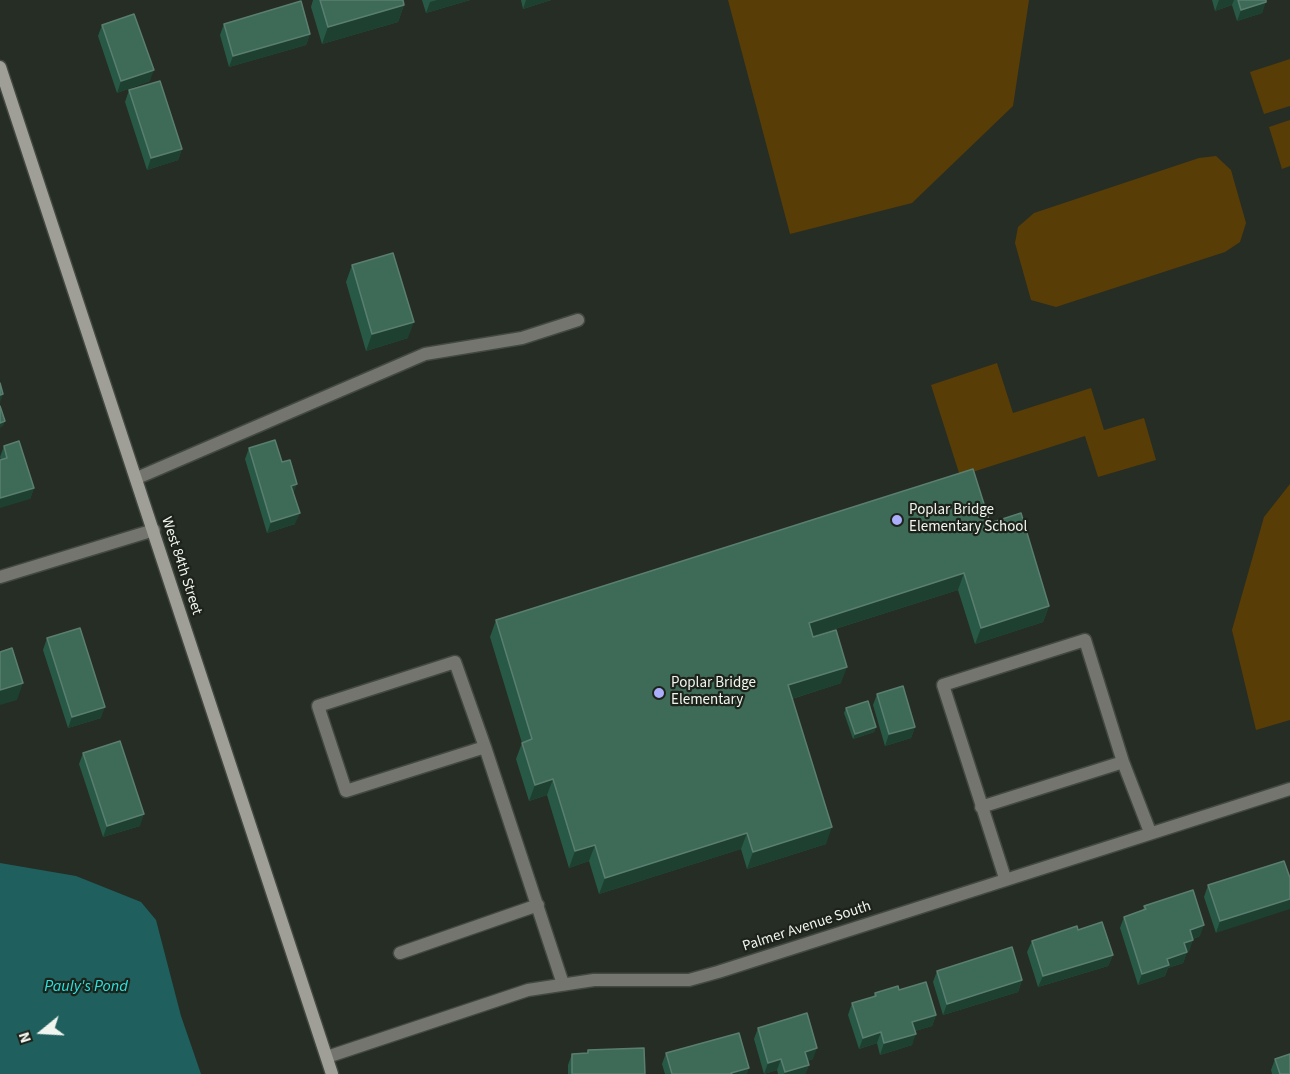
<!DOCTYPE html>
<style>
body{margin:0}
#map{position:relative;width:1290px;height:1074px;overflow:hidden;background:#262d24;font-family:"Source Sans 3",sans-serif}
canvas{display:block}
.north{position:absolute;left:12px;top:1002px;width:60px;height:60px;-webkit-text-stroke:4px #1d231a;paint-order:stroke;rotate:252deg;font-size:16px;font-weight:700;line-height:24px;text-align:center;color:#f1f5ef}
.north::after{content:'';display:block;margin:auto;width:21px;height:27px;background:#f1f5ef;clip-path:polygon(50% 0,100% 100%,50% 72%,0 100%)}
</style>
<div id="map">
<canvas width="1290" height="1074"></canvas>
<div class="north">N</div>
</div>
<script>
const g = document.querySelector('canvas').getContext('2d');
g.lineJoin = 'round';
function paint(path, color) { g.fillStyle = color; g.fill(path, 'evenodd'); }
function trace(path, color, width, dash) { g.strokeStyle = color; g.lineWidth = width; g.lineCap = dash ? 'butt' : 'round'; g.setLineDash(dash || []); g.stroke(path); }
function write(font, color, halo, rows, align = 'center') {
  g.font = font + ' "Source Sans 3",sans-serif'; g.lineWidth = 4.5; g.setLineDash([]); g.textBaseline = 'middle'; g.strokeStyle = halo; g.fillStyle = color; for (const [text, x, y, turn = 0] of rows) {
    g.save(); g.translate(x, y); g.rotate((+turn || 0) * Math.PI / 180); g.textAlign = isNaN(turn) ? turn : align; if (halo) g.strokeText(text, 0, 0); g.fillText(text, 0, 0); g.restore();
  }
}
paint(new Path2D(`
 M 728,0 L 1029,0 L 1013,106 L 912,203 L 790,234 Z
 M 1290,59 L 1290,106 L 1264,114 L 1250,72 Z
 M 1290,120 L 1290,166 L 1282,169 L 1269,127 Z
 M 1216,156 L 1231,170 L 1246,223 L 1240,242 L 1225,252 L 1056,307 L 1031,300 L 1015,243 L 1018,227 L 1034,213 L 1199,158 Z
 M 997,363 L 1013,413 L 1091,388 L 1104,430 L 1144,418 L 1156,460 L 1098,477 L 1085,436 L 960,476 L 931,385 Z
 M 1290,484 L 1290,720 L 1256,730 L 1232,630 L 1264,517 Z`), '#593d07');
paint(new Path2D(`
 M 0,863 L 76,876 L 141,902 L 156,920 L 181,1016 L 201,1074 L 0,1074 Z`), '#1f605f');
const lane = new Path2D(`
 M 137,478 L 425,354 L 522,338 L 578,320
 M 485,747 L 455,662 L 318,706 L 346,791 L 485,747 L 563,984
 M 1123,762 L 1150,832
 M 981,807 L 1123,762 L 1085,640 L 943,685 L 1005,878
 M 400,953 L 538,905`);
const street = new Path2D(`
 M 0,577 L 154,530
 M 327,1057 L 528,990 L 594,980 L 689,980 L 718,972 L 1290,789`);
const secondary = new Path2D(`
 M 0,67 L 332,1074`);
trace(lane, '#424940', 15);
trace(street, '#424940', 15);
trace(secondary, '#424940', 15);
trace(lane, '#757570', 12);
trace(street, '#757570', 12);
trace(secondary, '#9f9f97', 12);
paint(new Path2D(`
 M 313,0 L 403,0 L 404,5 L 398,22 L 322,44 L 311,7 Z
 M 422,0 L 470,0 L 426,13 Z
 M 521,0 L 551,0 L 523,9 Z
 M 1212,0 L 1266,0 L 1262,13 L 1237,21 L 1232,5 L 1215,11 Z
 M 224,24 L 310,34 L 306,45 L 229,67 L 220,35 Z
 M 102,25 L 150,81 L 117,93 L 98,36 Z
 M 129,90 L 182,149 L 178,160 L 147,170 L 125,102 Z
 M 352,265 L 408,338 L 366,351 L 346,282 Z
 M 4,446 L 34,488 L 30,499 L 1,460 L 0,457 Z
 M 249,448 L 282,462 L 293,493 L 295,524 L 267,533 L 245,459 Z
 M 990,523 L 1049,606 L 1043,622 L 975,644 L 958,590 L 813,636 L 841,683 L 792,699 L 826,844 L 747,869 L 741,849 L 599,894 L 589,861 L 569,868 L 547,795 L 529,801 L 516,759 L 522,743 L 490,637 L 496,620 Z
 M 47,638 L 101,718 L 68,728 L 43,650 Z
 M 877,694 L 915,727 L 911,738 L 885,746 L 873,705 Z
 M 846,708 L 876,727 L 874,732 L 853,739 L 844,713 Z
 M 83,753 L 140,826 L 103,837 L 79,764 Z
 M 1284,861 L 1216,933 L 1204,897 L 1208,885 Z
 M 1144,906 L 1200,936 L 1193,939 L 1189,951 L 1187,952 L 1183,963 L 1168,968 L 1165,976 L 1138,985 L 1120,928 L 1124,917 L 1143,910 Z
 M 1078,930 L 1113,955 L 1108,966 L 1038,987 L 1027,952 L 1032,941 Z
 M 937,971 L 1022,980 L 1018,992 L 943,1015 L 933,982 Z
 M 875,993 L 936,1015 L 932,1026 L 915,1031 L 912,1045 L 880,1055 L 877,1043 L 859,1049 L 848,1015 L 852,1003 L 873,997 Z
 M 758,1028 L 813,1059 L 807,1061 L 809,1065 L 805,1074 L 778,1074 L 777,1070 L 764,1074 L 754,1039 Z
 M 588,1050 L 645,1074 L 568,1074 L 568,1065 L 572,1054 L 587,1053 Z
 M 666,1053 L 747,1074 L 665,1074 L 662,1064 Z
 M 1275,1059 L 1290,1074 L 1272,1074 L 1271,1070 Z`), '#285946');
paint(new Path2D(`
 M 437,0 L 470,0 L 426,13 L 430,2 Z
 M 526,0 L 551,0 L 523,9 Z
 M 1219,0 L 1234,0 L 1232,5 L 1215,11 Z
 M 1266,2 L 1262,13 L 1237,21 L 1241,10 Z
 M 404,5 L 398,22 L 322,44 L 328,27 Z
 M 310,34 L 306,45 L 229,67 L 233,56 Z
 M 154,70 L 150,81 L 117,93 L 121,81 Z
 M 182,149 L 178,160 L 147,170 L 151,158 Z
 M 414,322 L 408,338 L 366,351 L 372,334 Z
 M 3,394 L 0,403 L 0,395 Z
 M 5,421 L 3,426 L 0,428 L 0,423 Z
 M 297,484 L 293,495 L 291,486 Z
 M 34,488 L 30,499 L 0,508 L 0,498 Z
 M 300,513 L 295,524 L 267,533 L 271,522 Z
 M 964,573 L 958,590 L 803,639 L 809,623 Z
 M 1049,606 L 1043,622 L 975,644 L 981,628 Z
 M 847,667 L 841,683 L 782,702 L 788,685 Z
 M 23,683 L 17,700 L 0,705 L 0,690 Z
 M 105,707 L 101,718 L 68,728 L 72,717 Z
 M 876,727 L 874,732 L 853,739 L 855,734 Z
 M 915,727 L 911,738 L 885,746 L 889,734 Z
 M 553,779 L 547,795 L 529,801 L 535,785 Z
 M 144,814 L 140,826 L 103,837 L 107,826 Z
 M 832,827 L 826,844 L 747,869 L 753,852 Z
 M 747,833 L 741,849 L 599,894 L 605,878 Z
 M 595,845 L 589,861 L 569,868 L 575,851 Z
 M 1290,899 L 1290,909 L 1216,933 L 1220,921 Z
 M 1204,925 L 1200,936 L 1186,941 L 1190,930 Z
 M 1193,940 L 1189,951 L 1180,954 L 1184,943 Z
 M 1187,952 L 1183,963 L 1168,968 L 1165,976 L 1138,985 L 1142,974 L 1167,959 Z
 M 1113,955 L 1108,966 L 1038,987 L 1043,976 Z
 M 1022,980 L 1018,992 L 943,1015 L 947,1004 Z
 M 936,1015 L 932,1026 L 908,1033 L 912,1022 Z
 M 881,1032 L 877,1043 L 859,1049 L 863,1038 Z
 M 916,1034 L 912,1045 L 880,1055 L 884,1043 Z
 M 817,1048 L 813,1059 L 801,1063 L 805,1052 Z
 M 781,1059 L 777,1070 L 764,1074 L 768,1063 Z
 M 809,1065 L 805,1074 L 784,1074 L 785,1072 Z
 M 749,1068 L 747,1074 L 731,1074 L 731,1073 Z`), '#1e4031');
const building = new Path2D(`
 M 320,0 L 403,0 L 404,5 L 328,27 Z
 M 1238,0 L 1266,0 L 1266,2 L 1241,10 Z
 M 301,1 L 310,34 L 233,56 L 224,24 Z
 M 134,14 L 154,70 L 121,81 L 102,25 Z
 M 160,81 L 182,149 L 151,158 L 129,90 Z
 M 393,253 L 414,322 L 372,334 L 352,265 Z
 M 0,383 L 3,394 L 0,395 Z
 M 0,406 L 5,421 L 0,423 Z
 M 275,440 L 282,462 L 290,460 L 297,484 L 291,486 L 300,513 L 271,522 L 249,448 Z
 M 19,441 L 34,488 L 0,498 L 0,460 L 7,458 L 4,446 Z
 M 973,469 L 990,523 L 1021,513 L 1049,606 L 981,628 L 964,573 L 809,623 L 813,637 L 836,630 L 847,667 L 788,685 L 832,827 L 753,852 L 747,833 L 605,878 L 595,845 L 575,851 L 553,779 L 535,785 L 522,743 L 532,739 L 496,620 Z
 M 80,628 L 105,707 L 72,717 L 47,638 Z
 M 12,648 L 23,683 L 0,690 L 0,652 Z
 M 903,686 L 915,727 L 889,734 L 877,694 Z
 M 868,701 L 876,727 L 855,734 L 846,708 Z
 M 120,741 L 144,814 L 107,826 L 83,753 Z
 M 1284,861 L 1290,878 L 1290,899 L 1220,921 L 1208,885 Z
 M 1193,890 L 1204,925 L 1190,930 L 1193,940 L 1184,943 L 1187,952 L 1167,959 L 1169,965 L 1142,974 L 1124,917 L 1146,909 L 1144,906 Z
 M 1102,922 L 1113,955 L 1043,976 L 1032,941 L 1077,926 L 1078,930 Z
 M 1012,947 L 1022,980 L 947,1004 L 937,971 Z
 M 926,982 L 936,1015 L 912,1022 L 916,1034 L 884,1043 L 881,1032 L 863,1038 L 852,1003 L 876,996 L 875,993 L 898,986 L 899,990 Z
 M 807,1013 L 817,1048 L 805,1052 L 809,1065 L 785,1072 L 781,1059 L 768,1063 L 758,1028 Z
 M 739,1033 L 749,1068 L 731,1073 L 732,1074 L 672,1074 L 666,1053 Z
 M 644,1048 L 645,1074 L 572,1074 L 572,1054 L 588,1053 L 588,1050 Z
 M 1290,1054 L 1290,1074 L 1280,1074 L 1275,1059 Z`);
paint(building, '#3e6a58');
trace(building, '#5a7f70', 1.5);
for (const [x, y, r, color] of [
 [897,520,6,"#abaffb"],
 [659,693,6,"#abaffb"]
]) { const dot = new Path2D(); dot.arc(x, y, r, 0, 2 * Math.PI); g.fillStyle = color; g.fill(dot); trace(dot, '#1d231a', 2); }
write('15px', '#f1f5ef', '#1d231a', [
 ["Poplar Bridge",909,511],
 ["Elementary School",909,528],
 ["Poplar Bridge",671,684],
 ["Elementary",671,701]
], 'left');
write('15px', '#f1f5ef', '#1d231a', [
 ["West 84th Street",181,566,72],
 ["Palmer Avenue South",807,927,-18]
]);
write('italic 16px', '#26e6e4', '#1d231a', [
 ["Pauly's Pond",86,987]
]);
</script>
